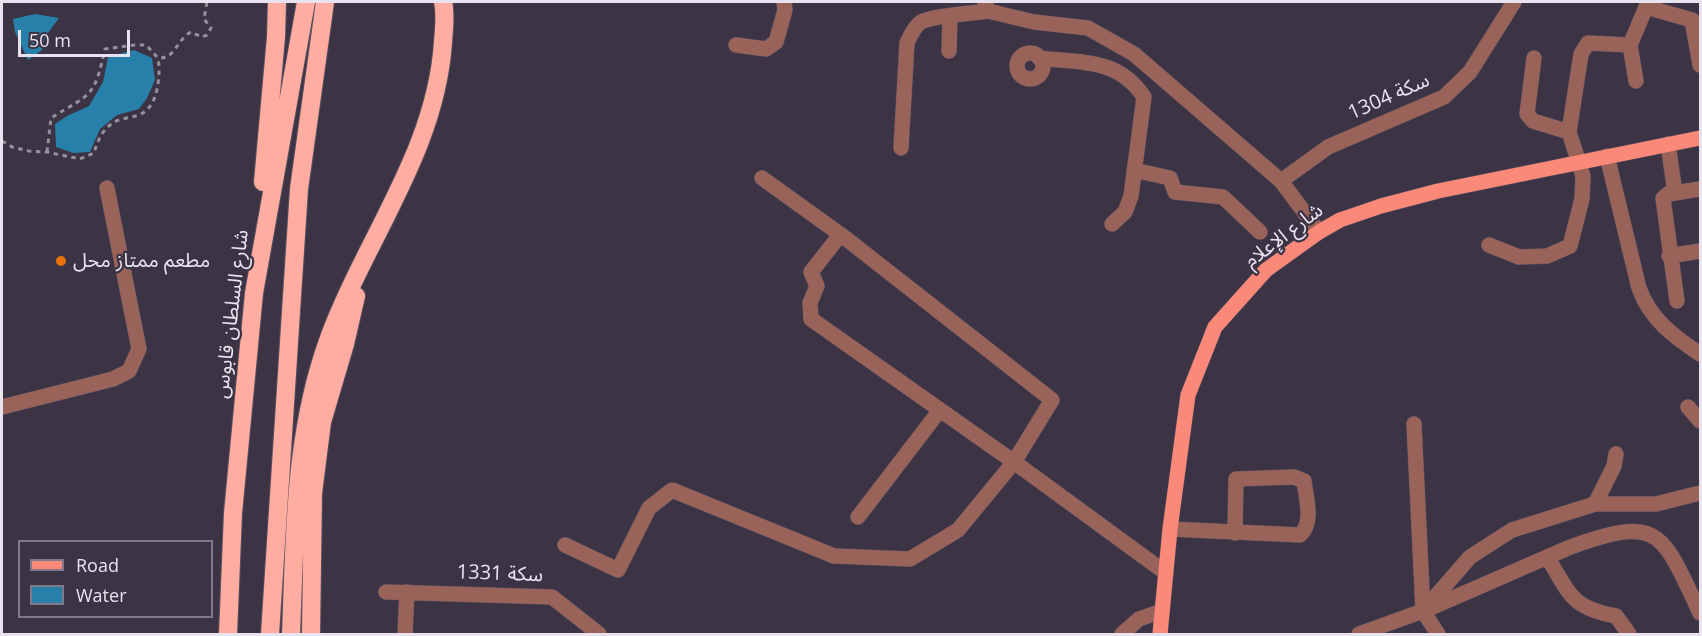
<!DOCTYPE html>
<meta charset="utf-8">
<style>
body{margin:0}
#map{position:relative;width:1702px;height:636px;overflow:hidden;background:#3c3345;font-family:"Open Sans",sans-serif}
canvas{display:block}
.frame{position:absolute;inset:0;border:3px solid #e9e3ef;pointer-events:none}
.legend{position:absolute;left:18px;top:540px;width:195px;height:78px;box-sizing:border-box;background:#3c3345;border:2px solid #817989;margin:0;padding:8px 10px;list-style:none;font-size:18px;color:#e9e3ef}
.legend li{display:flex;align-items:center;gap:12px;height:30px}
.legend b{width:30px;border:2px solid #817989}
.scale{position:absolute;left:18px;top:30px;width:112px;height:27px;box-sizing:border-box;border:3px solid #e9e3ef;border-top:0;padding-left:8px;font-size:18px;line-height:21px;white-space:nowrap;color:#e9e3ef;-webkit-text-stroke:4px #3c3345;paint-order:stroke}
</style>
<div id="map">
<canvas width="1702" height="636"></canvas>
<div class="frame"></div>
<ul class="legend">
<li><b style="height:8px;background:#fa897a"></b>Road</li>
<li><b style="height:16px;background:#2680aa"></b>Water</li>
</ul>
<div class="scale">50 m</div>
</div>
<script>
const g = document.querySelector('canvas').getContext('2d');
g.lineJoin = 'round';
function paint(path, color) { g.fillStyle = color; g.fill(path, 'evenodd'); }
function trace(path, color, width, dash) { g.strokeStyle = color; g.lineWidth = width; g.lineCap = dash ? 'butt' : 'round'; g.setLineDash(dash || []); g.stroke(path); }
function write(font, color, halo, rows, align = 'center') {
  g.font = font + ' "Open Sans","Noto Sans Arabic",sans-serif'; g.lineWidth = 4.5; g.setLineDash([]); g.textBaseline = 'middle'; g.strokeStyle = halo; g.fillStyle = color; for (const [text, x, y, turn = 0] of rows) {
    g.save(); g.translate(x, y); g.rotate((+turn || 0) * Math.PI / 180); g.textAlign = isNaN(turn) ? turn : align; if (halo) g.strokeText(text, 0, 0); g.fillText(text, 0, 0); g.restore();
  }
}
paint(new Path2D(`
 M 35,14 L 59,18 L 45,37 L 42,50 L 28,60 L 15,32 L 13,19 Z
 M 134,50 L 152,58 L 155,80 L 147,98 L 139,109 L 117,115 L 100,129 L 90,152 L 73,153 L 56,147 L 55,124 L 67,116 L 89,106 L 103,82 L 108,57 Z`), '#2680aa');
const minor = new Path2D(`
 M 985,2 L 988,11 L 1034,22 L 1088,28 L 1134,54 L 1281,181 L 1319,232
 M 1646,7 L 1692,20 L 1700,65
 M 736,45 L 766,49 L 776,42 L 785,10 L 784,2
 M 949,51 L 950,17
 M1017 66a13 13 0 1 1 26 0a13 13 0 1 1-26 0Z
 M 1039,58 C 1082,63 1118,58 1144,97 L 1131,196 L 1125,212 L 1112,224
 M 1534,58 L 1527,114 L 1533,121 L 1569,132
 M 1636,81 L 1630,45 L 1646,7 L 1650,2
 M 1668,144 L 1675,193
 M 901,148 L 907,43 C 910,36 914,27 921,22 C 930,16 974,13 988,11
 M 1607,156 L 1639,288 C 1650,319 1673,336 1700,354
 M 1134,170 L 1170,178 L 1175,192 L 1223,197 L 1260,232
 M 1281,181 L 1328,147 L 1444,97 L 1470,72 L 1514,2
 M 840,235 L 811,272 L 817,286 L 810,303 L 811,319 L 1014,462 L 1166,573
 M 1489,245 L 1519,257 L 1547,256 L 1570,246 L 1582,199 L 1583,176 L 1569,132 L 1581,54 L 1588,43 L 1630,45
 M 1669,256 L 1700,251
 M 1677,301 L 1663,198 L 1668,194 L 1700,189
 M 2,407 L 113,379 L 129,371 L 139,349 L 107,188
 M 1688,407 L 1700,421
 M 1414,424 L 1423,611 L 1438,634
 M 1595,504 L 1614,466 L 1616,454
 M 858,517 L 940,410
 M 1170,529 L 1300,535 C 1314,523 1306,498 1304,481 L 1294,477 L 1236,479 L 1235,533
 M 565,545 L 618,570 L 649,508 L 672,490 L 834,556 L 910,559 L 958,530 L 1014,462 L 1052,400 L 844,237 L 762,178
 M 1547,557 C 1570,593 1570,608 1616,616 L 1629,634
 M 386,592 L 552,597 L 599,634
 M 1428,609 L 1568,548 C 1661,513 1662,533 1700,613
 M 405,634 L 407,592
 M 1122,634 L 1139,619 L 1162,611
 M 1359,634 L 1423,611 L 1470,557 L 1512,530 L 1595,504 L 1656,504 L 1700,493`);
const major = new Path2D(`
 M 1160,634 L 1170,529 L 1188,395 L 1215,327 L 1266,270 L 1319,232 L 1340,220 L 1381,206 L 1438,191 L 1700,138`);
const highway = new Path2D(`
 M 263,182 L 276,37 L 277,2
 M 228,634 L 233,513 L 254,293 L 306,2
 M 270,634 L 299,189 L 325,2
 M 291,634 C 295,535 294,433 329,338 C 366,238 436,151 443,42 C 444,28 446,15 443,2
 M 311,634 L 313,493 L 322,422 L 345,344 L 356,296`);
trace(minor, '#584f60', 16);
trace(major, '#584f60', 16);
trace(highway, '#584f60', 20);
trace(new Path2D(`
 M 2,141 L 12,147 L 29,151 L 47,152 L 80,159 L 94,153 C 97,143 101,132 110,125 C 119,117 131,119 141,114 C 158,107 161,74 158,58
 M 47,152 L 51,118 C 91,93 94,99 105,49 L 134,45 L 146,45 L 158,58 C 176,59 176,40 191,32 L 202,37 L 207,35 L 211,28 L 204,19 L 207,2`), '#97909e', 3, [4.5, 4.5]);
trace(minor, '#9a635a', 15);
trace(major, '#fa897a', 15);
trace(highway, '#ffada0', 18);
for (const [x, y, r, color] of [
 [61,261,6,"#e8710a"]
]) { const dot = new Path2D(); dot.arc(x, y, r, 0, 2 * Math.PI); g.fillStyle = color; g.fill(dot); trace(dot, '#3c3345', 2); }
write('20px', '#e9e3ef', '#3c3345', [
 ["سكة 1304",1389,97,-24],
 ["شارع الإعلام",1284,236,-37],
 ["شارع السلطان قابوس",232,314,-83],
 ["سكة 1331",500,574,2]
]);
write('20px', '#e9e3ef', '#3c3345', [
 ["مطعم ممتاز محل",73,261]
], 'left');
</script>
